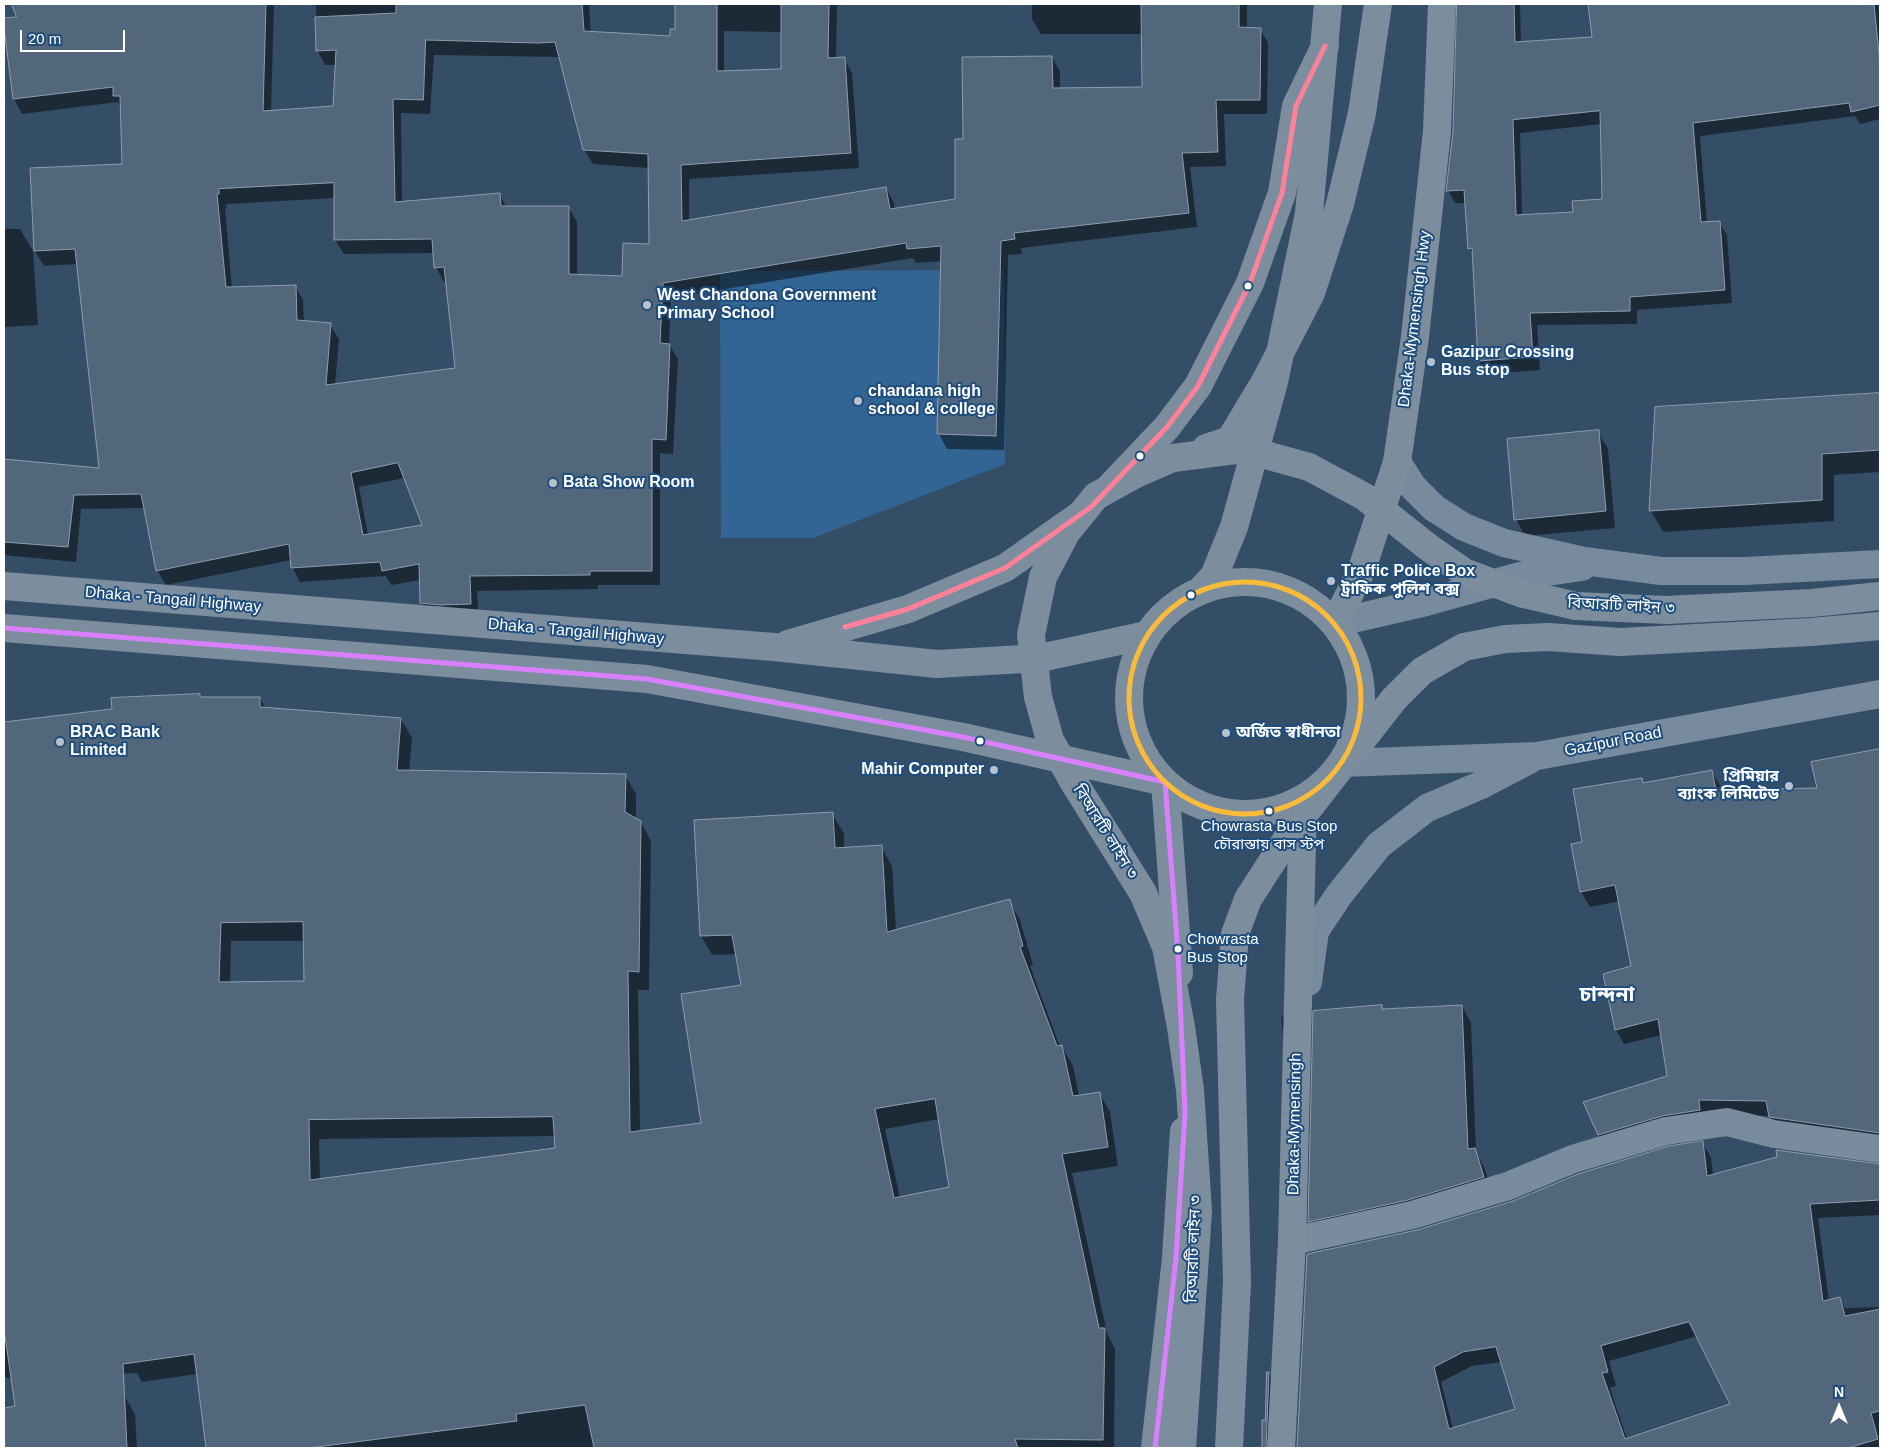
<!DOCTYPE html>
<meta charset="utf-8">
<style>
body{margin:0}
#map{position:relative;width:1884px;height:1452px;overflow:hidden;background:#354e67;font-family:Helvetica,sans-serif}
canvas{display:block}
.frame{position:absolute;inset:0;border:5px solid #fff;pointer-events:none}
.north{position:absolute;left:1814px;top:1382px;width:50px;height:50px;-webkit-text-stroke:4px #1f4e7d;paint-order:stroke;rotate:0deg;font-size:14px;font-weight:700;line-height:20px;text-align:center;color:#fff}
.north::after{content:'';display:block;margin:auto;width:18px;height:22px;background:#fff;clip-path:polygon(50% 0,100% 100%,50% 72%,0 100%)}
.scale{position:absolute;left:20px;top:30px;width:105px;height:22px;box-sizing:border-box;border:2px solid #fff;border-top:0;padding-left:6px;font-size:15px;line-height:18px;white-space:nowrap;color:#fff;-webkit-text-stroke:4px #1f4e7d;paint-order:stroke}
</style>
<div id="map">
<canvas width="1884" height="1452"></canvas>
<div class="frame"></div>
<div class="north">N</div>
<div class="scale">20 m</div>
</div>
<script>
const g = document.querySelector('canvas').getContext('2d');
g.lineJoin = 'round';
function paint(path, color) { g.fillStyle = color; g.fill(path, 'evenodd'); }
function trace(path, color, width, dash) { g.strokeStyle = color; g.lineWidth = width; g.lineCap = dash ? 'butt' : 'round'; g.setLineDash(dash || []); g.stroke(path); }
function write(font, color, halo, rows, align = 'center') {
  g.font = font + ' Helvetica,"Noto Sans Bengali",sans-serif'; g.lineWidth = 4; g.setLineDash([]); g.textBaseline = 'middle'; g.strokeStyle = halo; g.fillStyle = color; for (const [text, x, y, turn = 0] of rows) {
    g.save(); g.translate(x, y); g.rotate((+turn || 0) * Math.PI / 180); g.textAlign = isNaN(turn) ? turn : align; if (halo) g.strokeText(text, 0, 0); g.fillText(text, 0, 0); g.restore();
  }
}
paint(new Path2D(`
 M 1004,270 L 1005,464 L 813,538 L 721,538 L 720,271 Z`), '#326594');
paint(new Path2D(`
 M 14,4 L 274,4 L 271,112 L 334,108 L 336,65 L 325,65 L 317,50 L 316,4 L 589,4 L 591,33 L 672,37 L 676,31 L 677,4 L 837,4 L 836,59 L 844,59 L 852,73 L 859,168 L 689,179 L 689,221 L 886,188 L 894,203 L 895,210 L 956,200 L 965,140 L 1052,57 L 1060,72 L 1060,89 L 1143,88 L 1142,34 L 1041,34 L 1032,19 L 1032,4 L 1247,4 L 1247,29 L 1260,29 L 1268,43 L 1267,114 L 1224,114 L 1226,166 L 1190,167 L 1197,227 L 1021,248 L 1022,254 L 1008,255 L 1004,450 L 947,449 L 939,434 L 942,261 L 916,263 L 913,258 L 671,298 L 669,344 L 678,359 L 673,454 L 660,453 L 660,585 L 598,585 L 598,589 L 477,591 L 479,618 L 430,618 L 422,603 L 421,580 L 391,585 L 386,576 L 300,582 L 292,567 L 291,560 L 166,585 L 157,570 L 145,508 L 81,509 L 76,562 L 4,555 L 4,460 L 100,469 L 78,264 L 44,266 L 35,251 L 31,169 L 123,166 L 121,108 L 118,102 L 22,114 L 14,99 L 4,19 L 17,18 ZM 724,31 L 782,32 L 782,70 L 724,72 ZM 434,55 L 560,57 L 584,149 L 593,164 L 649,168 L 650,245 L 623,278 L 577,275 L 577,222 L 569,208 L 507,208 L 499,194 L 402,202 L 401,113 L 430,114 ZM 335,198 L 335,240 L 344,254 L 434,253 L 436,267 L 444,282 L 447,282 L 456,369 L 335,385 L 339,339 L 330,325 L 304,322 L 303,300 L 295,286 L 232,288 L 225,208 L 227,208 L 226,204 ZM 405,478 L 424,526 L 368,535 L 359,487 Z
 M 1459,4 L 1520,4 L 1521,43 L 1593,39 L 1589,4 L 1880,4 L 1880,119 L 1860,124 L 1855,116 L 1700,136 L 1707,223 L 1719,222 L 1727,235 L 1732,303 L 1637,310 L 1637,324 L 1537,325 L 1540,370 L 1487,374 L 1479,361 L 1474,256 L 1469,248 L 1466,203 L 1455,203 L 1448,190 L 1454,132 ZM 1602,124 L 1603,200 L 1574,213 L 1522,216 L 1520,133 Z
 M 4,229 L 20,229 L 33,251 L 38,325 L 4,327 Z
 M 1880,394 L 1880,472 L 1834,475 L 1834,521 L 1663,532 L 1651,511 L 1656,408 Z
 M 1598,432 L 1608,449 L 1615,528 L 1525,536 L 1516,519 Z
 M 200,695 L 201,698 L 260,698 L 266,709 L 401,719 L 412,738 L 409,772 L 625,775 L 636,794 L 636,819 L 640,821 L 651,841 L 649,990 L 638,990 L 640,1132 L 702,1124 L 742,986 L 737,954 L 712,955 L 701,936 L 832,814 L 844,833 L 844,849 L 881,847 L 892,866 L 896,931 L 1009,901 L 1020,920 L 1033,965 L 1030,966 L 1060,1047 L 1062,1047 L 1073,1066 L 1079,1096 L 1099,1093 L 1110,1112 L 1118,1166 L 1072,1173 L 1107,1333 L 1115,1349 L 1114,1448 L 207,1448 L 197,1374 L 142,1382 L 137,1373 L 4,1378 L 4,724 L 113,710 ZM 231,941 L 304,941 L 305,983 L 230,984 ZM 939,1119 L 950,1188 L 900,1198 L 885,1129 ZM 556,1136 L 557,1149 L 320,1180 L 319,1139 Z
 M 1880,750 L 1880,1097 L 1874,1099 L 1880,1121 L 1880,1146 L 1779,1131 L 1770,1116 L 1706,1115 L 1607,1149 L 1599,1135 L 1668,1077 L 1662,1035 L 1624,1044 L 1616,1030 L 1633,967 L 1620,901 L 1590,907 L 1581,892 L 1572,845 L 1584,843 L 1641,779 L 1644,784 L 1712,772 L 1720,786 L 1721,792 L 1819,789 L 1813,763 Z
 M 1381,1006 L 1384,1010 L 1462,1006 L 1471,1023 L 1476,1153 L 1484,1167 L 1493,1194 L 1319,1238 L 1309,1221 Z
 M 1281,1014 L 1291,1031 L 1291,1049 L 1283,1035 Z
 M 1702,1143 L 1711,1157 L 1713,1175 L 1880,1165 L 1880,1215 L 1818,1218 L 1829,1301 L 1840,1298 L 1845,1308 L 1880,1307 L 1880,1448 L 1298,1448 L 1308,1255 L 1417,1231 ZM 1698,1336 L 1732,1405 L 1627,1439 L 1610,1388 L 1616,1386 L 1609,1361 ZM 1502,1362 L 1517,1410 L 1453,1429 L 1441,1382 L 1472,1366 Z
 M 1269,1373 L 1277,1388 L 1274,1448 L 1263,1448 L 1263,1421 L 1266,1421 Z
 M 124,1395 L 135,1414 L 137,1448 L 4,1448 L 4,1409 Z`), '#0007');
const building = new Path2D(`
 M 12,4 L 266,4 L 263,111 L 333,106 L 336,50 L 316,51 L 315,17 L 396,13 L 396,4 L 582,4 L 584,31 L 670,36 L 670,29 L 675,29 L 675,4 L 717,4 L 717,71 L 781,69 L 781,4 L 829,4 L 828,58 L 845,57 L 851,153 L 681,165 L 682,221 L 886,187 L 890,209 L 955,199 L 955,139 L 963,139 L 962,57 L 1052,56 L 1053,88 L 1142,87 L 1141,4 L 1239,4 L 1239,27 L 1261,28 L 1260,100 L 1216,100 L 1218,152 L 1182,153 L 1189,213 L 1014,233 L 1015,239 L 1001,241 L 996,436 L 937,434 L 941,246 L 907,249 L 906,243 L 663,283 L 660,343 L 670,344 L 666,440 L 652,439 L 652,571 L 590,571 L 590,575 L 470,576 L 471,604 L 440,605 L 420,603 L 419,564 L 382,571 L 380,562 L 291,568 L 289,544 L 156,571 L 141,494 L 74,495 L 68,547 L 4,542 L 4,459 L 99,468 L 75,249 L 34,251 L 30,168 L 122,164 L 120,96 L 113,96 L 113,87 L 13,99 L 4,28 L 4,18 L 16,17 ZM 426,40 L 538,43 L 555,42 L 583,150 L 648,154 L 649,244 L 623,243 L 622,276 L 569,274 L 569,206 L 501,206 L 500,193 L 395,202 L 393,99 L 423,100 ZM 334,183 L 334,240 L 432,239 L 434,268 L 444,267 L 455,368 L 326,385 L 331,323 L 297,320 L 296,285 L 226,287 L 217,194 L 219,194 L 219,189 ZM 398,463 L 422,525 L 363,535 L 351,473 Z
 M 1457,4 L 1514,4 L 1515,42 L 1592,37 L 1588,4 L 1874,4 L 1880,63 L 1880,105 L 1851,112 L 1849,103 L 1693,123 L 1701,222 L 1720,221 L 1725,290 L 1630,297 L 1630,311 L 1530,313 L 1533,357 L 1478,361 L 1472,248 L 1468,249 L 1464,190 L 1446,191 L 1453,132 ZM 1600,111 L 1602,199 L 1572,201 L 1573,212 L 1516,215 L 1513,120 Z
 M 1880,393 L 1880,450 L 1822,454 L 1822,500 L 1649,511 L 1655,407 Z
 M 1599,430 L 1606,511 L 1514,520 L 1507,439 Z
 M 200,694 L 200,697 L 260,697 L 260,707 L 401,718 L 397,770 L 626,774 L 625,812 L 641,821 L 639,972 L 628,971 L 630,1132 L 701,1123 L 681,994 L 741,985 L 732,935 L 700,936 L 694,820 L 833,812 L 835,848 L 882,845 L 887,932 L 1010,899 L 1023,946 L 1020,947 L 1057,1046 L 1062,1045 L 1073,1096 L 1100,1092 L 1108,1147 L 1062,1154 L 1099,1328 L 1105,1328 L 1103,1440 L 1015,1439 L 1018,1448 L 594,1448 L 585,1405 L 516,1414 L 517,1421 L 309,1448 L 206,1448 L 194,1354 L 123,1364 L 127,1448 L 4,1448 L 4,1408 L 15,1406 L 4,1329 L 4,722 L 112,709 L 111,698 ZM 303,922 L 304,981 L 219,982 L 221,923 ZM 935,1099 L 949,1187 L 894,1198 L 875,1109 ZM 553,1117 L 555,1148 L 310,1180 L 309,1120 Z
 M 1880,749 L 1880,1133 L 1769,1117 L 1766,1101 L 1699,1100 L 1700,1110 L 1662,1116 L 1598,1135 L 1583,1102 L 1667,1076 L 1658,1019 L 1615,1030 L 1603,974 L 1631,966 L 1615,885 L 1580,892 L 1571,844 L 1582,842 L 1573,789 L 1642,778 L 1643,783 L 1712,770 L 1716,790 L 1817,788 L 1811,762 Z
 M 1382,1005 L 1382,1009 L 1462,1005 L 1468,1149 L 1475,1148 L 1484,1177 L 1408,1200 L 1308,1222 L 1313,1011 Z
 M 1703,1141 L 1707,1176 L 1777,1157 L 1776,1150 L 1880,1164 L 1880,1200 L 1810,1204 L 1823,1301 L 1840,1297 L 1845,1316 L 1880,1309 L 1880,1411 L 1871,1413 L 1878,1439 L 1848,1448 L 1297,1448 L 1307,1254 L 1417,1230 L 1513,1201 L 1578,1174 L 1669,1146 ZM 1689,1322 L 1730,1404 L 1625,1439 L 1602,1373 L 1608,1372 L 1601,1346 ZM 1496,1347 L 1515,1409 L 1449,1429 L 1434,1367 L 1463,1352 Z
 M 1267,1372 L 1269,1372 L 1266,1448 L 1262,1448 L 1262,1420 L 1265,1420 Z`);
paint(building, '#52677b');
trace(building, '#8e9dad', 1);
trace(new Path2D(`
 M 1292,1241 L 1412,1215 L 1508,1186 L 1573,1159 L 1666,1131 L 1727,1122 L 1774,1134 L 1880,1149`), '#798c9e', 28);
trace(new Path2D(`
 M 1397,462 L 1413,487 L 1434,508 L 1464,527 L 1504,543 L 1584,561 L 1661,571 L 1745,571 L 1880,564
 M 1335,623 L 1426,602 L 1520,576 L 1582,567
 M 1342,763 L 1537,756 L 1880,694
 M 1308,982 L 1315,931 L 1339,895 L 1379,845 L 1427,808 L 1481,785 L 1529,760`), '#788a9d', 28);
trace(new Path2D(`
 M 1111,486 L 1167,427 L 1198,386 L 1250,283 L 1282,193 L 1296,106 L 1325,46
 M1129 698a116 116 0 1 1 232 0a116 116 0 1 1-232 0Z
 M 4,586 L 774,647 L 937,664 L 1040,658 L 1147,635
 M 1201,590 L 1214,576 L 1234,527 L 1274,382 L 1309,213 L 1328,4
 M 1335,623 L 1362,569 L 1397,462 L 1415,337 L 1437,131 L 1442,4
 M 4,628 L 647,679 L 963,737 L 1165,782 L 1179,973
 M 788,644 L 908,609 L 1005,568 L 1080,515
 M 1155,1448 L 1176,1258 L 1184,1131
 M 1281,1448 L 1292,1241 L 1303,803`), '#7c8e9e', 28);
trace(new Path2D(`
 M 1206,448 L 1230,440 L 1266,380 L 1311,293 L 1340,204 L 1362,113 L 1378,4
 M 1182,1448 L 1198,1211 L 1190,1090 L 1181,1027 L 1166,947 L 1143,893 L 1073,781 L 1050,740 L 1038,697 L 1031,635 L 1043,577 L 1066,533 L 1096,496 L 1136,474 L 1173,458 L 1244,449 L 1309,467 L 1365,497 L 1428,547 L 1464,572 L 1520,593 L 1576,606 L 1666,610 L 1812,603 L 1880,596
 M 1229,1448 L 1237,1282 L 1230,999 L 1235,934 L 1248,899 L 1297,823 L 1394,699 L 1422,671 L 1464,647 L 1505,639 L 1548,637 L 1620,642 L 1811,632 L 1880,626`), '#7c8e9e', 28);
trace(new Path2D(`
 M 845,627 L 908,609 L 1005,568 L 1091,507 L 1167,427 L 1198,386 L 1250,283 L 1282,193 L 1296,106 L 1325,46`), '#ff8098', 5);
trace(new Path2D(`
 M 4,628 L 647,679 L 963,737 L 1165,782 L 1178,953 L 1185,1113 L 1176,1258 L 1155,1448`), '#d880ff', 5);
trace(new Path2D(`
 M1129 698a116 116 0 1 1 232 0a116 116 0 1 1-232 0Z`), '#fbbb3a', 5);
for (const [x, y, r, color] of [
 [1248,286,4.5,"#fff"],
 [647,305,5,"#b8c1ca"],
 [1431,362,5,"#b8c1ca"],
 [858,401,5,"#b8c1ca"],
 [1140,456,4.5,"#fff"],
 [553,483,5,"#b8c1ca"],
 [1331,581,5,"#b8c1ca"],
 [1191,595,4.5,"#fff"],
 [1226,733,5,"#b8c1ca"],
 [980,741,4.5,"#fff"],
 [60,742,5,"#b8c1ca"],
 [994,770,5,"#b8c1ca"],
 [1789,786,5,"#b8c1ca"],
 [1269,811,4.5,"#fff"],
 [1178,949,4.5,"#fff"]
]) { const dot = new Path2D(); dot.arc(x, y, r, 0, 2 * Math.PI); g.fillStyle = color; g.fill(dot); trace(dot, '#1f4e7d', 2); }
write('15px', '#fff', '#1f4e7d', [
 ["Chowrasta Bus Stop",1269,827],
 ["চৌরাস্তায় বাস স্টপ",1269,845],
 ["Chowrasta",1187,940,"left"],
 ["Bus Stop",1187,958,"left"]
]);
write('bold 16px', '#fff', '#1f4e7d', [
 ["West Chandona Government",657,296],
 ["Primary School",657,314],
 ["Gazipur Crossing",1441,353],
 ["Bus stop",1441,371],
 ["chandana high",868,392],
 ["school & college",868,410],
 ["Bata Show Room",563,483],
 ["Traffic Police Box",1341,572],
 ["ট্রাফিক পুলিশ বক্স",1341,590],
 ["BRAC Bank",70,733],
 ["Limited",70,751],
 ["অর্জিত স্বাধীনতা",1236,733],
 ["Mahir Computer",984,770,"right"],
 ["প্রিমিয়ার",1779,777,"right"],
 ["ব্যাংক লিমিটেড",1779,795,"right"]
], 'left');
write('16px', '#fff', '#1f4e7d', [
 ["Dhaka-Mymensingh Hwy",1415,319,-83],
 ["Dhaka - Tangail Highway",173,600,5],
 ["বিআরটি লাইন ৩",1621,606,3],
 ["Dhaka - Tangail Highway",576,632,5],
 ["Gazipur Road",1613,742,-11],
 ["বিআরটি লাইন ৩",1105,832,58],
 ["Dhaka-Mymensingh",1295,1124,-89],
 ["বিআরটি লাইন ৩",1194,1249,-88]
]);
write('bold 21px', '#fff', '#1f4e7d', [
 ["চান্দনা",1607,995]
]);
</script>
